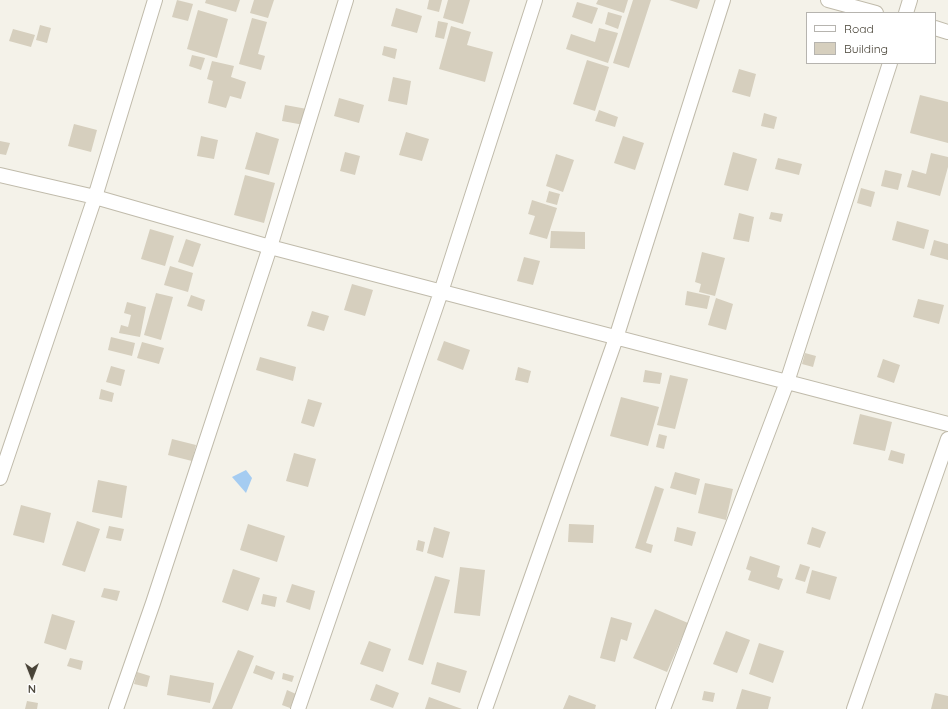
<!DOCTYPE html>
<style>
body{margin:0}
#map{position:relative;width:948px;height:709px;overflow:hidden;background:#f4f2e9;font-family:Quicksand,sans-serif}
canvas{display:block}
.legend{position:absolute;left:806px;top:12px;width:130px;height:52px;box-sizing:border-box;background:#fff;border:1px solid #b6b4af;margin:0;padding:5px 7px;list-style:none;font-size:12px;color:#484337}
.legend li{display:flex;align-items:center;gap:8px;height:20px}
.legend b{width:20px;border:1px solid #b6b4af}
.north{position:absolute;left:12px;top:657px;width:40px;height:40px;-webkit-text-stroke:3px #fff;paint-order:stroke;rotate:180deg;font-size:11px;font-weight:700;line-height:16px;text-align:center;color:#484337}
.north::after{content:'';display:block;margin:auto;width:14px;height:18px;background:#484337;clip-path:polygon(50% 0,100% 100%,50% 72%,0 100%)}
</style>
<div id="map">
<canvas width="948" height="709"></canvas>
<ul class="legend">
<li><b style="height:5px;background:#fff"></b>Road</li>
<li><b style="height:11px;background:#d6cfbe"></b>Building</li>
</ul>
<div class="north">N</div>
</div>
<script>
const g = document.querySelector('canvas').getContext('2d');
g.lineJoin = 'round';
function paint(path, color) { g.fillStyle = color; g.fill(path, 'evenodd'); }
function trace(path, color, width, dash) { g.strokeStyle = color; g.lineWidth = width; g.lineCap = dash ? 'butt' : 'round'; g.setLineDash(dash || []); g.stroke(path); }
paint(new Path2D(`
 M 246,470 L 252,478 L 246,493 L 232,477 Z`), '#a5ccf1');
paint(new Path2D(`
 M 177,0 L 193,4 L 188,21 L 172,17 Z
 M 206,0 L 240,0 L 236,12 L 205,3 Z
 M 254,0 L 274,0 L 268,18 L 250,13 Z
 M 429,0 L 442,0 L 439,12 L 427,9 Z
 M 448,0 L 470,0 L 463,24 L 443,18 Z
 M 598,0 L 628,0 L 624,13 L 596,4 Z
 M 633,0 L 651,0 L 629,68 L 613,63 Z
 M 669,0 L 700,0 L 697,9 Z
 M 577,2 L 598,8 L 592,24 L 572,17 Z
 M 396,8 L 422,16 L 417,33 L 391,26 Z
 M 198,10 L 228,19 L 217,58 L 187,49 Z
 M 608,12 L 622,16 L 618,29 L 605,24 Z
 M 252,18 L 267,22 L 258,54 L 265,56 L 261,70 L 239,64 Z
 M 438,21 L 448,23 L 444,39 L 435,37 Z
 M 40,25 L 51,28 L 47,43 L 36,40 Z
 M 451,26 L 471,32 L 467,45 L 493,52 L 485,82 L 439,69 Z
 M 599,28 L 618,33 L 608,63 L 566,49 L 571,34 L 595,42 Z
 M 13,29 L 35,35 L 31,47 L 9,41 Z
 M 384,46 L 397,49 L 395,59 L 382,55 Z
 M 192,55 L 205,58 L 201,70 L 189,66 Z
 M 587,60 L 609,67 L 595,111 L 573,104 Z
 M 212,61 L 234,66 L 231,77 L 246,82 L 241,99 L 230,96 L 226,108 L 208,103 L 213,81 L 207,79 Z
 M 739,69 L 756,74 L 750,97 L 732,92 Z
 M 393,77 L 411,81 L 407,105 L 388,101 Z
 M 920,95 L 948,102 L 948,143 L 910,133 Z
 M 339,98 L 364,105 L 359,123 L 334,116 Z
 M 285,105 L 307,109 L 304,125 L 282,121 Z
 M 599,110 L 618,117 L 615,127 L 595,121 Z
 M 764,113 L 777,117 L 774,129 L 761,126 Z
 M 74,124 L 97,130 L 91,152 L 68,146 Z
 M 256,132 L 279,139 L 269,175 L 245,169 Z
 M 406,132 L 429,139 L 422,161 L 399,155 Z
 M 201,136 L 218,140 L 214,159 L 197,156 Z
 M 623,136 L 644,143 L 635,170 L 614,163 Z
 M 0,141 L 10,143 L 6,155 L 0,154 Z
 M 345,152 L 360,156 L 355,175 L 340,171 Z
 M 733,152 L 757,159 L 748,191 L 724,185 Z
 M 931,153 L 948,157 L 948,167 L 940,196 L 907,187 L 912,170 L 926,174 Z
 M 556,154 L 574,160 L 563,192 L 546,186 Z
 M 778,158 L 802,164 L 799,175 L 775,169 Z
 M 885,170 L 902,174 L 898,190 L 881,186 Z
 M 245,175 L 275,183 L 264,223 L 234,215 Z
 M 861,188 L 875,192 L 871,207 L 857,203 Z
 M 549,191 L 560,194 L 557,205 L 546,202 Z
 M 532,200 L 557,208 L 547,239 L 529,234 L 535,216 L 528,214 Z
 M 771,212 L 783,214 L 781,222 L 769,219 Z
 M 739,213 L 754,217 L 749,242 L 733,239 Z
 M 897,221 L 929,230 L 924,249 L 892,240 Z
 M 150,229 L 174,236 L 165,266 L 141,259 Z
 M 551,231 L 585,232 L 585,249 L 550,248 Z
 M 186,239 L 201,244 L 193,267 L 178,262 Z
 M 934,240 L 948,244 L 948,260 L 930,255 Z
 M 702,252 L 725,258 L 715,296 L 699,292 L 701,284 L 695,282 Z
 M 524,257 L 540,261 L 533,285 L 517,281 Z
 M 170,266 L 193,273 L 188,292 L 164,285 Z
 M 352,284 L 373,290 L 365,316 L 344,310 Z
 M 687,291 L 710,296 L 707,309 L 685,305 Z
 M 156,293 L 173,297 L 161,340 L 144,335 Z
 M 191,295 L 205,300 L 202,311 L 187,306 Z
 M 716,298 L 733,304 L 726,330 L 708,325 Z
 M 918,299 L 944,305 L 939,324 L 913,317 Z
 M 127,302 L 146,307 L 140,337 L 119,333 L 121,325 L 128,327 L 131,315 L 124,313 Z
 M 312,311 L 329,316 L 324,331 L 307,326 Z
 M 111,337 L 135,343 L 132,356 L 108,350 Z
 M 444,341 L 470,350 L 463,370 L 437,360 Z
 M 142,342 L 164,348 L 159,364 L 137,358 Z
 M 805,353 L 816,356 L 813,367 L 802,364 Z
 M 260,357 L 296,367 L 293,381 L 256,370 Z
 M 883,359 L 900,365 L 894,383 L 877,377 Z
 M 111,366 L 125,370 L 121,386 L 106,382 Z
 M 518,367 L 531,371 L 528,383 L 515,380 Z
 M 645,370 L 662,373 L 660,384 L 643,382 Z
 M 670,375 L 688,379 L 675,429 L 657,425 Z
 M 101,389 L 114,393 L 112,402 L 99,399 Z
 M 621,397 L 659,407 L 648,446 L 610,436 Z
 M 308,399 L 322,403 L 314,427 L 301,423 Z
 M 860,414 L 892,422 L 885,451 L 853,444 Z
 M 659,434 L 667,436 L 664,449 L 656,447 Z
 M 172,439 L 196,445 L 192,461 L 168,455 Z
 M 891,450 L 905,454 L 903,464 L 888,460 Z
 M 294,453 L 316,459 L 308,487 L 286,481 Z
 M 675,472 L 700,479 L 696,495 L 670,488 Z
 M 98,480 L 127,486 L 122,518 L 92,512 Z
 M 705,483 L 733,489 L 726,520 L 698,513 Z
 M 655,486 L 664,489 L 646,543 L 653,545 L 651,553 L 635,548 Z
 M 21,505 L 51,513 L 44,543 L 13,535 Z
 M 77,521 L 100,529 L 85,572 L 62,565 Z
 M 248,524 L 285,536 L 277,562 L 240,550 Z
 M 569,524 L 594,525 L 593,543 L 568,542 Z
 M 109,526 L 124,529 L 121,541 L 106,538 Z
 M 434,527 L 450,532 L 443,558 L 427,553 Z
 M 677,527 L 696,532 L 692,546 L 674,541 Z
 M 812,527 L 826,532 L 820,548 L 807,544 Z
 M 418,540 L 425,542 L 423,552 L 416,550 Z
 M 750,556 L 780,566 L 777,577 L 783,579 L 779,590 L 748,580 L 751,571 L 746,569 Z
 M 800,564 L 810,567 L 805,582 L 795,579 Z
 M 460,567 L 485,570 L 480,616 L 454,613 Z
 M 233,569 L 260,578 L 248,611 L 222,602 Z
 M 812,570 L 837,577 L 830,600 L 806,593 Z
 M 435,576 L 450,580 L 423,665 L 408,660 Z
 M 292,584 L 315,591 L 310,610 L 286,602 Z
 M 104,588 L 120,591 L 117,601 L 101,597 Z
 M 263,594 L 277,597 L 275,607 L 261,604 Z
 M 655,609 L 688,623 L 667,672 L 633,658 Z
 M 52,614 L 75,621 L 66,650 L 44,643 Z
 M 611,617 L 632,623 L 627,641 L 621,639 L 615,662 L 600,658 Z
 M 726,631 L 750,640 L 737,673 L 713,664 Z
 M 369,641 L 391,649 L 383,672 L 360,664 Z
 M 759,643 L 784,651 L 773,683 L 749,674 Z
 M 238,650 L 254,656 L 232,709 L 212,709 Z
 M 70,658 L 83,661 L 81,670 L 67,666 Z
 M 437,662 L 467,671 L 460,693 L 431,684 Z
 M 256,665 L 275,672 L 272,680 L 253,673 Z
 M 137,672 L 150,676 L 147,687 L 134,684 Z
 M 283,673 L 294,676 L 292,682 L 282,679 Z
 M 170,675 L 214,683 L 210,703 L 167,695 Z
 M 376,684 L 399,693 L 393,708 L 370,700 Z
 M 742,689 L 771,697 L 768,709 L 736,709 Z
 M 287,690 L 296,694 L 290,708 L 282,705 Z
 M 704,691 L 715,693 L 713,702 L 702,700 Z
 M 935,693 L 948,696 L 948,709 L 931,709 Z
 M 569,695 L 596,705 L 595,709 L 563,709 Z
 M 429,697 L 462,709 L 425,709 Z
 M 27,701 L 38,703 L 37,709 L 25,709 Z`), '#d6cfbe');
const street = new Path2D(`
 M 828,0 L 876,13
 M 906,13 L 910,0
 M 935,28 L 948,32
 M 0,175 L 95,197 L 270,247 L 948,424
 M 0,478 L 95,197 L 155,0
 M 116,709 L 153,603 L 270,247 L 346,0
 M 298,709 L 441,292 L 535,0
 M 485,709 L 616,338 L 723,0
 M 663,709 L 787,382 L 890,63
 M 854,709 L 948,439`);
trace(street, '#c0bbab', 16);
trace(street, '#fff', 14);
</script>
